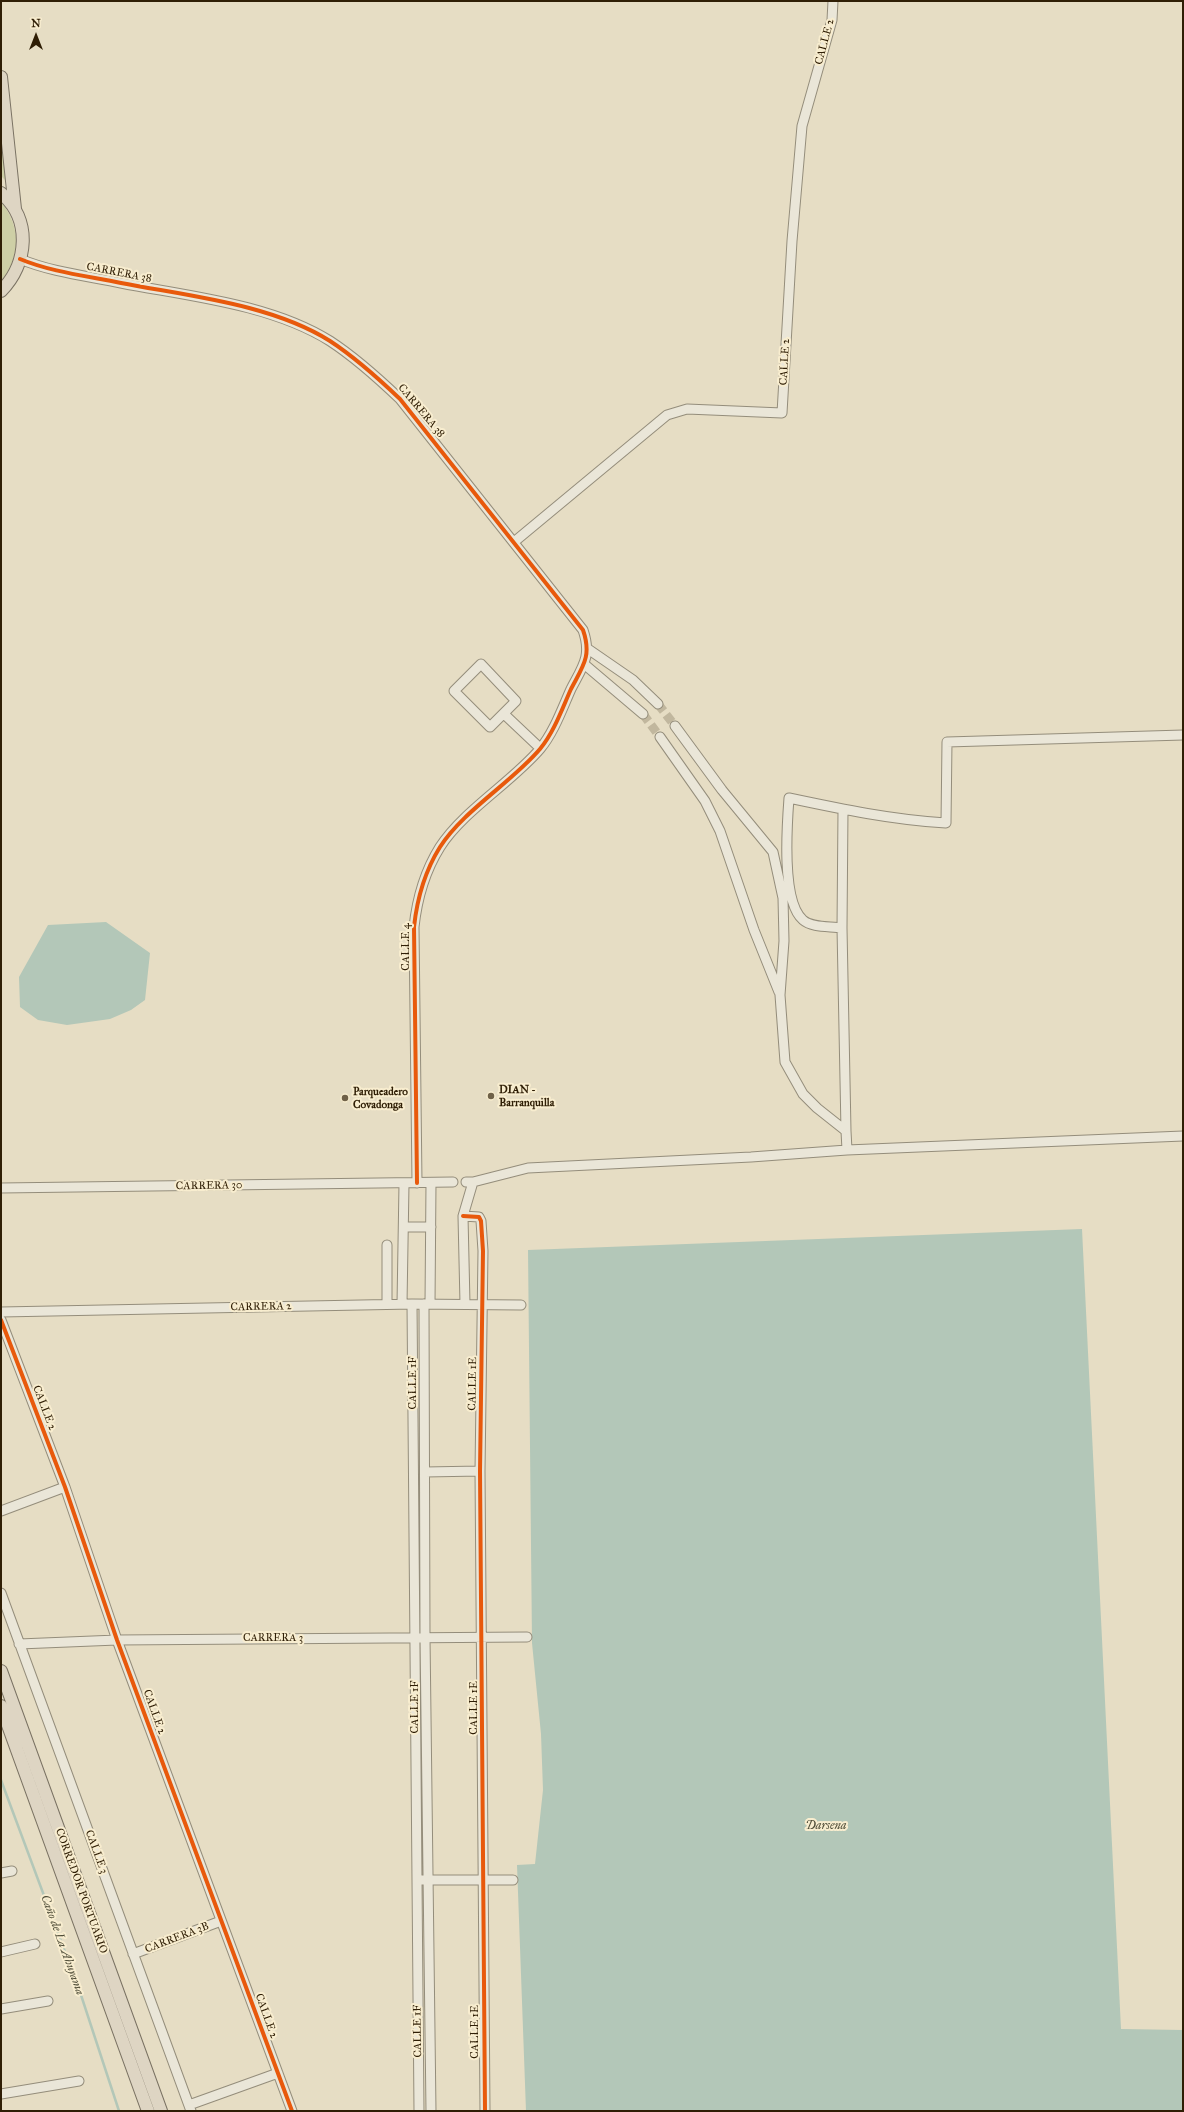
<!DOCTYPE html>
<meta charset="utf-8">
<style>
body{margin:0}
#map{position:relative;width:1184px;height:2112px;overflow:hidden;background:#e6ddc4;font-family:"IM FELL Great Primer",serif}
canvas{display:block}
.frame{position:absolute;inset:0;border:2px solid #2f1e05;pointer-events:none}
.north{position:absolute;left:16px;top:16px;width:40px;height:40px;-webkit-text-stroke:3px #f8edcf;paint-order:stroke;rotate:0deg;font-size:11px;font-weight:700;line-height:16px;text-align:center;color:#2f1e05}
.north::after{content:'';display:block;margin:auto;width:14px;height:18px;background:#2f1e05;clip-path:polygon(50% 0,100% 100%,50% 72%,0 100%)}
</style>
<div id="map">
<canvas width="1184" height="2112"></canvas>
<div class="frame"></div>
<div class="north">N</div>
</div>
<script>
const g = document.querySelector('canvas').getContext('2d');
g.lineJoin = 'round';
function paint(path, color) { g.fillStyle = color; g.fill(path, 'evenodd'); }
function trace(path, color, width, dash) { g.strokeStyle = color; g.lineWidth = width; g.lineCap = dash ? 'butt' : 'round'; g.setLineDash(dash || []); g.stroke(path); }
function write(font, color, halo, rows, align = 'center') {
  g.font = font + ' "IM FELL Great Primer",serif'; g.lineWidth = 4; g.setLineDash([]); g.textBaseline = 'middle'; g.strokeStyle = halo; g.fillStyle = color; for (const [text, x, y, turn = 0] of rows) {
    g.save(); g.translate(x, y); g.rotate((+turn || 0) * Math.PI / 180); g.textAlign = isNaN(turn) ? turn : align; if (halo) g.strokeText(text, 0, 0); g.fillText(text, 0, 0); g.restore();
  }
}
paint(new Path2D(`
 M 1,124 L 9,184 L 1,176 Z
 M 1,202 C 21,226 21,256 1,281 Z`), '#cecfa6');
paint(new Path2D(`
 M 106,922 L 150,953 L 145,1000 L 131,1010 L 110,1019 L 67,1025 L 38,1020 L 20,1007 L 19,977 L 48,925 Z
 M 1082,1229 L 1121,2029 L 1183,2030 L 1183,2111 L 526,2111 L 517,1865 L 535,1864 L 543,1790 L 541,1734 L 532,1643 L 528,1250 Z`), '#b3c7b8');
trace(new Path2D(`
 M 1,1780 L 81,1995 L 119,2111`), '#b3c7b8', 2.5);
trace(new Path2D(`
 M 658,704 L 675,726
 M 643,714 L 660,737`), '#c1b79e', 9, [9, 4.5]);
const minor = new Path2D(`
 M 20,259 C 51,272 87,276 121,283 C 188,296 271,304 330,341 C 356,358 378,378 400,399 L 583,630 C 592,656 583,666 571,689 C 562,709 554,732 540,749 C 512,782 463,811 440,847 C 425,871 417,899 414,927 L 417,1183
 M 514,542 L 667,415 L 687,409 L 782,413 L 792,241 L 802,126 L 832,20 L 833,1
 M 588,649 L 633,680 L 658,704
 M 481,664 L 516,701 L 490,727 L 454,691 Z
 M 584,664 L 643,714
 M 504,714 L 540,748
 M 675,726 L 722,790 L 773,852 L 783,898 L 784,941 L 780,995 L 785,1062 L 803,1094 L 817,1108 L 846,1131 L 847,1150
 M 660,737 L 705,801 L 720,831 L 754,930 L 779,992
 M 843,810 L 842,928 L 846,1131
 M 842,928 C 830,926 812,928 803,920 C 781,901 787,825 789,798 C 841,809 893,820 946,823 L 947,742 L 1183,735
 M 466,1182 L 473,1182 L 528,1168 L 751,1157 L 847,1150 L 1183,1136
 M 1,1188 L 453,1182
 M 463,1216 L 479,1217 L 481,1221 L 483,1251 L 480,1471 L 485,2111
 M 404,1227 L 431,1227
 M 387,1304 L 387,1245
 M 402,1304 L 404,1184
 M 412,1304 L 419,2111
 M 424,1304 L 425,1637 L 431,2111
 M 430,1304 L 431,1183
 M 465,1304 L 463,1216 L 473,1182
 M 1,1312 L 412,1304 L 521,1305
 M 1,1320 L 65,1487 L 117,1640 L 292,2111
 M 425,1472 L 480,1471
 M 1,1511 L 65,1487
 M 1,1593 L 191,2111
 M 19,1644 L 117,1640 L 527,1637
 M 1,1873 L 12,1871
 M 422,1880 L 513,1880
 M 1,1952 L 35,1944
 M 133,1954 L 221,1921
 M 1,2009 L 48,2001
 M 1,2094 L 79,2081
 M 189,2105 L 278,2073`);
const major = new Path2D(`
 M 1,77 L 15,209
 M 1,193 C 32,219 28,264 1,291
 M 1,1671 L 161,2111
 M 1,1706 L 148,2111`);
trace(minor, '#948d7b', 11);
trace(major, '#7a7263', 14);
trace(minor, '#eae6d8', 9);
trace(major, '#ded5c3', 12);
trace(new Path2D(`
 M 20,259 C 51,272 87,276 121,283 C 188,296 271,304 330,341 C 356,358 378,378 400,399 L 583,630 C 592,656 583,666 571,689 C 562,709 554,732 540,749 C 512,782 463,811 440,847 C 425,871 417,899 414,927 L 417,1183
 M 463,1216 L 479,1217 L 481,1221 L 483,1251 L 480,1471 L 485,2111
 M 1,1320 L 65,1487 L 117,1640 L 292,2111`), '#e8590c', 4);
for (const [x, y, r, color] of [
 [491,1096,4,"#6f6148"],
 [345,1098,4,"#6f6148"]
]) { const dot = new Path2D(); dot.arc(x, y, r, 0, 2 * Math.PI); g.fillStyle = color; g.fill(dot); trace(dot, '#f8edcf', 1.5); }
write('11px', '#2f1e05', '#f8edcf', [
 ["CALLE 2",825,42,-75],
 ["CARRERA 38",119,273,11],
 ["CALLE 2",785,362,-87],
 ["CARRERA 38",421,411,50],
 ["CALLE 4",406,947,-90],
 ["CARRERA 30",209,1186,-1],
 ["CARRERA 2",261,1307,-1],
 ["CALLE 1F",413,1383,-90],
 ["CALLE 1E",473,1384,-89],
 ["CALLE 2",44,1408,69],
 ["CARRERA 3",273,1638],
 ["CALLE 1F",415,1707,-90],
 ["CALLE 1E",474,1708,-90],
 ["CALLE 2",154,1712,70],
 ["CALLE 3",96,1852,70],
 ["CORREDOR PORTUARIO",81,1891,70],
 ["CARRERA 3B",177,1938,-21],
 ["CALLE 2",266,2016,70],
 ["CALLE 1F",418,2031,-91],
 ["CALLE 1E",475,2032,-90]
]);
write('bold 11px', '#2f1e05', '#f8edcf', [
 ["DIAN -",499,1090],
 ["Barranquilla",499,1103],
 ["Parqueadero",353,1092],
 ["Covadonga",353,1105]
], 'left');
write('italic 12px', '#504e39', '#f8edcf', [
 ["Darsena",826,1826],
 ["Caño de La Ahuyama",62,1945,70]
]);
</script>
